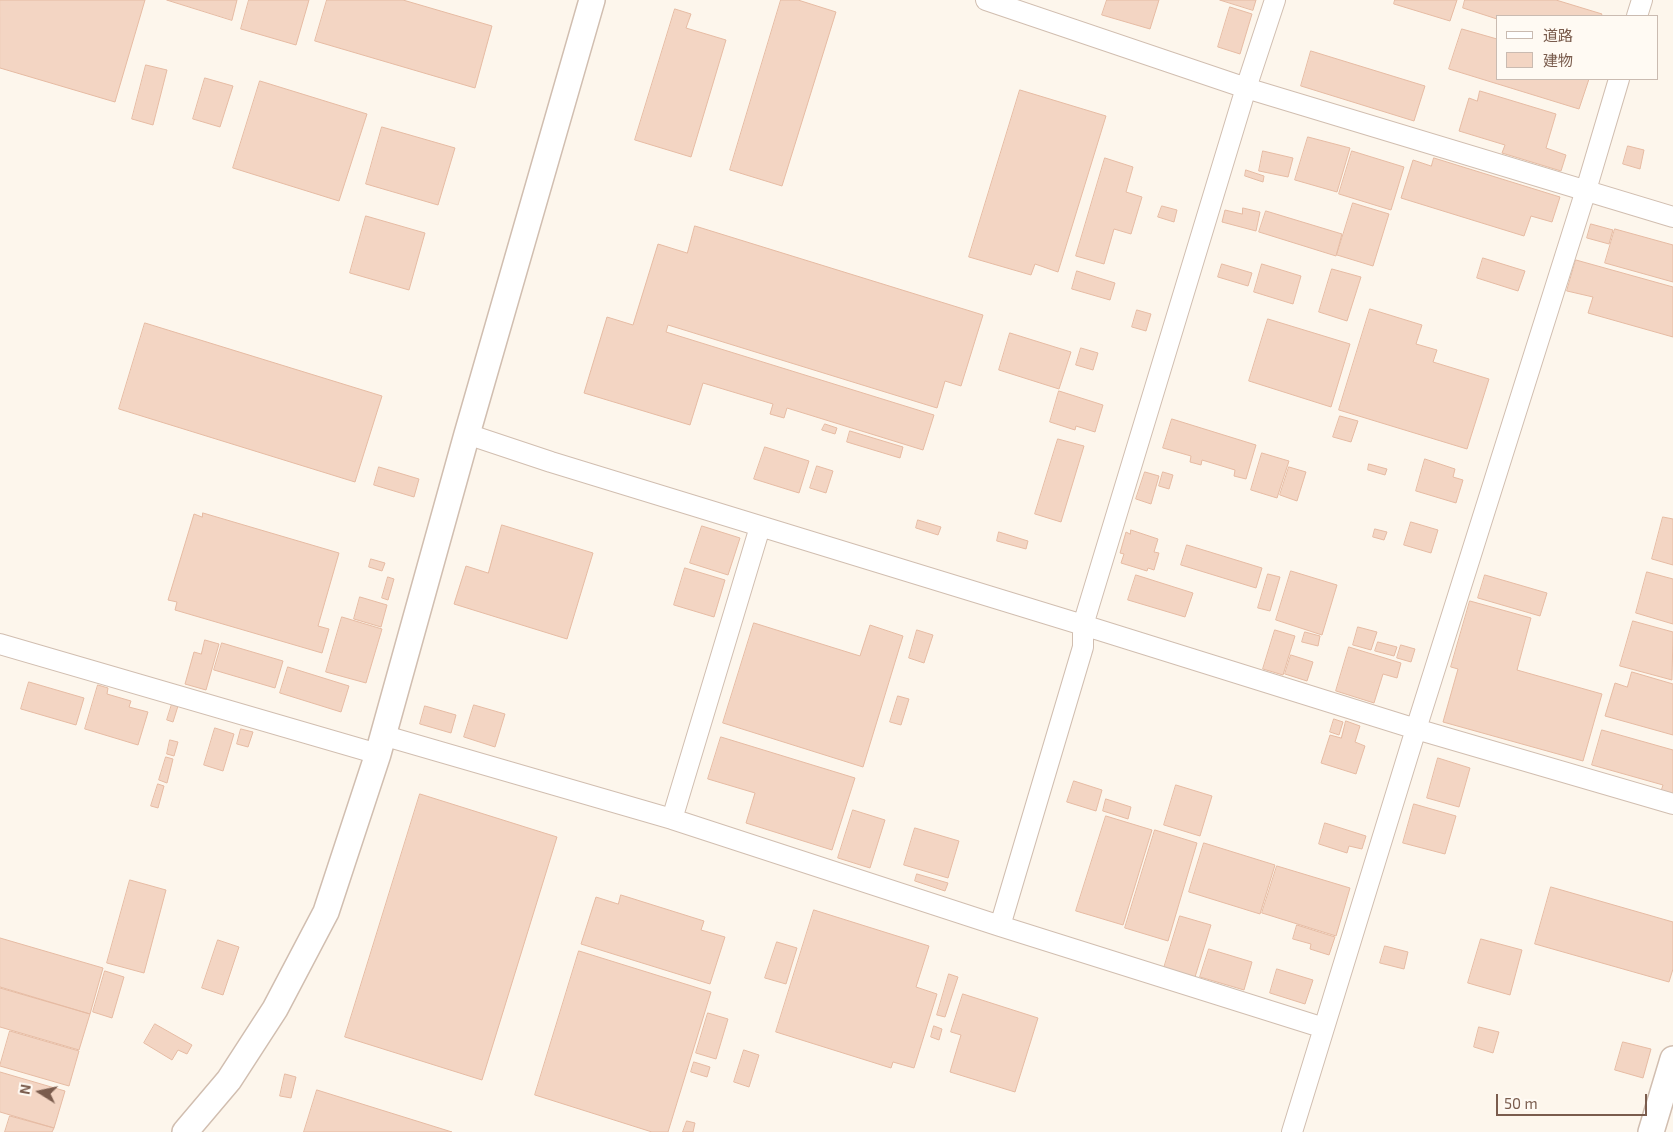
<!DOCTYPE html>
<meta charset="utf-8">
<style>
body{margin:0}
#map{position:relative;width:1673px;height:1132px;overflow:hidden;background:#fdf6ec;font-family:"Exo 2","Noto Sans JP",sans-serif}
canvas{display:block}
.legend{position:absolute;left:1496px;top:15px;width:162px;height:65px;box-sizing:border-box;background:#fffaf3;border:1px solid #cabbb1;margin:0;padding:6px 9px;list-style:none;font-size:15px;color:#7a5c4d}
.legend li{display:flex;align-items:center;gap:10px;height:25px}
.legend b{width:25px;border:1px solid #cabbb1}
.north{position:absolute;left:15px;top:1067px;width:50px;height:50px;-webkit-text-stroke:4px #fffaf3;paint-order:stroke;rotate:280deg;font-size:14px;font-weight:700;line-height:20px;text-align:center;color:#7a5c4d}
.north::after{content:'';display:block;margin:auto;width:18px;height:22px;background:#7a5c4d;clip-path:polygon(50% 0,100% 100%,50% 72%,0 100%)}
.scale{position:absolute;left:1496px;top:1094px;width:151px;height:22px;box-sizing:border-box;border:2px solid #7a5c4d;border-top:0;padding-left:6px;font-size:15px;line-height:18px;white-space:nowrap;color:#7a5c4d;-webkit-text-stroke:4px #fffaf3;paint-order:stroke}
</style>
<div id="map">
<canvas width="1673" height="1132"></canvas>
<ul class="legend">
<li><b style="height:6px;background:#fff"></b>道路</li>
<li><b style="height:14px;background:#f3d5c3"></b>建物</li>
</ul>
<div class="north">N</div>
<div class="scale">50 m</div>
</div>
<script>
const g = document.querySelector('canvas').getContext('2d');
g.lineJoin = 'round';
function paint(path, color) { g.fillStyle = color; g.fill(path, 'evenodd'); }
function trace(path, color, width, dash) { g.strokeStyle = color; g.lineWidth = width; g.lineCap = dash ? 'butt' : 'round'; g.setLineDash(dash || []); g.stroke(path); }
const building = new Path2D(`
 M 0,0 L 145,0 L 115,102 L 0,68 Z
 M 167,0 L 237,0 L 232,20 Z
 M 249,0 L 309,0 L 296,45 L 241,29 Z
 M 327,0 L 403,0 L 492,26 L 475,88 L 315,41 Z
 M 781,0 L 798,0 L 836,12 L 782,186 L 730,170 Z
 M 1107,0 L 1159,0 L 1150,29 L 1102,15 Z
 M 1220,0 L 1256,0 L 1253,10 Z
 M 1395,0 L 1457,0 L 1450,21 L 1394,4 Z
 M 1465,0 L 1556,0 L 1602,14 L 1601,16 L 1497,16 L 1497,19 L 1463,8 Z
 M 1230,7 L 1252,14 L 1240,54 L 1218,47 Z
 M 675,9 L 691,14 L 686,28 L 726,40 L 691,157 L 635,140 Z
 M 1462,29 L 1497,39 L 1497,79 L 1589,79 L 1579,109 L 1449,69 Z
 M 1311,51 L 1425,86 L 1414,121 L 1301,86 Z
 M 146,65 L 167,70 L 153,125 L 132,119 Z
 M 205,78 L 233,86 L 220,127 L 193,119 Z
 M 260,81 L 367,114 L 339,201 L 233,168 Z
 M 1020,90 L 1106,116 L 1058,272 L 1035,264 L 1031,275 L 969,257 Z
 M 1480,91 L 1556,114 L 1546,148 L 1566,155 L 1561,171 L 1502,153 L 1505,145 L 1459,131 L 1469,98 L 1477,101 Z
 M 382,127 L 455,148 L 438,205 L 366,184 Z
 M 1308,137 L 1350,148 L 1337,192 L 1295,180 Z
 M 1628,146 L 1644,150 L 1640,169 L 1623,164 Z
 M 1263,151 L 1293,158 L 1288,177 L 1259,171 Z
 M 1352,151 L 1404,167 L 1391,210 L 1339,194 Z
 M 1105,158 L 1133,167 L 1126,192 L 1142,197 L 1131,234 L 1114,229 L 1104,264 L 1076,256 Z
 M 1434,158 L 1560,197 L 1552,222 L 1531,216 L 1524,236 L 1401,198 L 1413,160 L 1431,166 Z
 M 1246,170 L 1264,176 L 1263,182 L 1245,176 Z
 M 1353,203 L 1389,214 L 1373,266 L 1337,255 Z
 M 1162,206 L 1177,210 L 1174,222 L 1158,217 Z
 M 1243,208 L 1260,212 L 1256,231 L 1222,222 L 1225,210 L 1242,214 Z
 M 1266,211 L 1342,234 L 1336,256 L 1259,232 Z
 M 366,216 L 425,233 L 409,290 L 350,273 Z
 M 1591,224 L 1613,230 L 1609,244 L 1587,238 Z
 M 695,226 L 983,315 L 961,386 L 945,381 L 937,408 L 668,325 L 666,332 L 934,415 L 923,450 L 787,408 L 784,418 L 770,414 L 773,404 L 703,383 L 690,425 L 584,393 L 607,317 L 633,325 L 658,244 L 687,253 Z
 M 1615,229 L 1673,245 L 1673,282 L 1605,263 Z
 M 1483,258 L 1525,271 L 1518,291 L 1477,278 Z
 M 1576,260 L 1673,287 L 1673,337 L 1588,313 L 1593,297 L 1567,291 Z
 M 1222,264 L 1252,273 L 1248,286 L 1218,277 Z
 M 1262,264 L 1301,276 L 1293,304 L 1254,292 Z
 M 1332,269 L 1361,277 L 1347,321 L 1319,312 Z
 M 1077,271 L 1115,283 L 1110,300 L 1072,289 Z
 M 1370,309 L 1422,325 L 1416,344 L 1437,350 L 1433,362 L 1489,379 L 1467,449 L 1339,410 Z
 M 1137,310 L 1151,314 L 1146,331 L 1132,327 Z
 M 1268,319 L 1350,344 L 1331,407 L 1249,381 Z
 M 145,323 L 382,396 L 355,482 L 119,409 Z
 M 1010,333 L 1071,352 L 1059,389 L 999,370 Z
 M 1081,348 L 1098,353 L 1093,370 L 1076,365 Z
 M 1059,391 L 1103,405 L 1095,432 L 1076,426 L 1075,430 L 1050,422 Z
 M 1340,416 L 1358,421 L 1351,442 L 1333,437 Z
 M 1172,419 L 1256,445 L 1246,479 L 1234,476 L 1235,470 L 1202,460 L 1201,465 L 1190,462 L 1191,456 L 1163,448 Z
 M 825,424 L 837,428 L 835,434 L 822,430 Z
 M 850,431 L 903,447 L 900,458 L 847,442 Z
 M 1058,439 L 1084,446 L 1061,522 L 1035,514 Z
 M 765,447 L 809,461 L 799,493 L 754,479 Z
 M 1262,453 L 1289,461 L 1277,498 L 1251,490 Z
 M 1425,459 L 1455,469 L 1453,477 L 1463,480 L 1456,503 L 1416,491 Z
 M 1369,464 L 1387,469 L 1385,475 L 1368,470 Z
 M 817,466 L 833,471 L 826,493 L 810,488 Z
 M 379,467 L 419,479 L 414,497 L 374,485 Z
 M 1289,467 L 1306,472 L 1297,501 L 1280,495 Z
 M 1145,472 L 1159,476 L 1151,504 L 1136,499 Z
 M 1163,472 L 1173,475 L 1169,489 L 1159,486 Z
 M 203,513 L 339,553 L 318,626 L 329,629 L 322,653 L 175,610 L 177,602 L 168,600 L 194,514 L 202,517 Z
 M 1663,517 L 1673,519 L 1673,565 L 1652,559 Z
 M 918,520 L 941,527 L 938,535 L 916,528 Z
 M 1411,522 L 1438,530 L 1431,553 L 1404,545 Z
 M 502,525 L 593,553 L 567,639 L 454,604 L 466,566 L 488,573 Z
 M 702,526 L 740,538 L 728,575 L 690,563 Z
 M 1375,529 L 1387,532 L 1384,540 L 1373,537 Z
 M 1131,530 L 1158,539 L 1154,552 L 1159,553 L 1154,570 L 1148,568 L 1147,571 L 1121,563 L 1124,554 L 1120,553 L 1126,532 L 1130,534 Z
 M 999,532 L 1028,541 L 1026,549 L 997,541 Z
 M 1187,545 L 1262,568 L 1256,588 L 1181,565 Z
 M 371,559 L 385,563 L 382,571 L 369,567 Z
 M 685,568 L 725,580 L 714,617 L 674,605 Z
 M 1291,571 L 1337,585 L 1322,635 L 1276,620 Z
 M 1647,572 L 1673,579 L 1673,624 L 1636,613 Z
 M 1268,574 L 1280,577 L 1270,611 L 1258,608 Z
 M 1136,575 L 1193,593 L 1185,617 L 1128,600 Z
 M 1485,575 L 1547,593 L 1540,616 L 1478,598 Z
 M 388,577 L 394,579 L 388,600 L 382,598 Z
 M 360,597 L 387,605 L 381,627 L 354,619 Z
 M 1470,601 L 1531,618 L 1517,670 L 1602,694 L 1583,761 L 1443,722 L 1458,669 L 1451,667 Z
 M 342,617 L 382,629 L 366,683 L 326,672 Z
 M 1633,621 L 1673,632 L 1672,680 L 1620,666 Z
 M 754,623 L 860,656 L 870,625 L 903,636 L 863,767 L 723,723 Z
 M 1358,627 L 1377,632 L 1371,650 L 1353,645 Z
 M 917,630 L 933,635 L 924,663 L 909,658 Z
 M 1275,630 L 1295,636 L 1283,675 L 1263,669 Z
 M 1305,632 L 1320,636 L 1318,646 L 1302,642 Z
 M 205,640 L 219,644 L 206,690 L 185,684 L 194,652 L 201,654 Z
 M 1378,642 L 1397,647 L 1394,656 L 1375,651 Z
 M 222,643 L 283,661 L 275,688 L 214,670 Z
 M 1401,645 L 1415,649 L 1411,662 L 1397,658 Z
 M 1349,647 L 1401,663 L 1397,678 L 1383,674 L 1374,703 L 1336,691 Z
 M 1291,655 L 1313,662 L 1307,681 L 1285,674 Z
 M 288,667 L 349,686 L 341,712 L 280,693 Z
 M 1632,672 L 1673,684 L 1673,735 L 1605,716 L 1615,683 L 1627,687 Z
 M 29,682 L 84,698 L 76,725 L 21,709 Z
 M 98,685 L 108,688 L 107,694 L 131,701 L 129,707 L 148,712 L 138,745 L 85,729 Z
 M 898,696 L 909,699 L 901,725 L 890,722 Z
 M 172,704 L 178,706 L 173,722 L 167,720 Z
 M 474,705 L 505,714 L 495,747 L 464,737 Z
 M 425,706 L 456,715 L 451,733 L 420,724 Z
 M 1334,719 L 1343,722 L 1339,735 L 1330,732 Z
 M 1346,721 L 1360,726 L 1355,742 L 1365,746 L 1356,774 L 1321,763 L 1330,735 L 1341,738 Z
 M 215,728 L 234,734 L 223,771 L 204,765 Z
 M 241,729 L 253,732 L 248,747 L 237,744 Z
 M 1602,730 L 1673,750 L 1673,795 L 1661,791 L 1663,785 L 1592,765 Z
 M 721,737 L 855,778 L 832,850 L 746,823 L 755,793 L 708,779 Z
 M 170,740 L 178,742 L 174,756 L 167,754 Z
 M 166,757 L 173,759 L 167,783 L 159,780 Z
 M 1438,758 L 1470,768 L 1459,807 L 1427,798 Z
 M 1074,781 L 1102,790 L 1096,811 L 1067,802 Z
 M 158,784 L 164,786 L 158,808 L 151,806 Z
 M 1176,785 L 1212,796 L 1200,836 L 1164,825 Z
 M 420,794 L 557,837 L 482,1080 L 345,1037 Z
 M 1106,799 L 1131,807 L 1128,819 L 1103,811 Z
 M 1414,804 L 1456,816 L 1445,854 L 1403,843 Z
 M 853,810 L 885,820 L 870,868 L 838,858 Z
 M 1106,816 L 1152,830 L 1123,925 L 1076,911 Z
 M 1325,823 L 1366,836 L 1362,849 L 1349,846 L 1347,853 L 1319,844 Z
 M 915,828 L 959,841 L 948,878 L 904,865 Z
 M 1155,830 L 1197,843 L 1168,941 L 1125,928 Z
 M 1204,843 L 1275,865 L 1260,914 L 1189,892 Z
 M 1277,866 L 1350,888 L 1336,936 L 1262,913 Z
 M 917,874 L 948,883 L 945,891 L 915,881 Z
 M 130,880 L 166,890 L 144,973 L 107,963 Z
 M 1551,887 L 1673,922 L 1673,969 L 1669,982 L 1535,944 Z
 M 621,895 L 704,921 L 701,930 L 725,937 L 710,984 L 581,944 L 596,897 L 618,904 Z
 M 814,910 L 929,946 L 916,987 L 937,994 L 914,1068 L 893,1062 L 891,1068 L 776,1032 Z
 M 1180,916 L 1211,925 L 1195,977 L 1164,968 Z
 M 1297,925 L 1335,937 L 1329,955 L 1310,949 L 1311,944 L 1293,939 Z
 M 0,938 L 103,968 L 90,1014 L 0,987 Z
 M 1481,939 L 1522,950 L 1510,995 L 1468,983 Z
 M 218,940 L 239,947 L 223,995 L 202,988 Z
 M 777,942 L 797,948 L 786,984 L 765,978 Z
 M 1385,946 L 1408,952 L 1404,969 L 1380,963 Z
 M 1209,949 L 1252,962 L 1244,990 L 1200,977 Z
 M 579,951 L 711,992 L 668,1132 L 652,1132 L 535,1095 Z
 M 1277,969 L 1313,980 L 1305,1004 L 1270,993 Z
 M 105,971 L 124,977 L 112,1018 L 93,1012 Z
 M 949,974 L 958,977 L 945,1017 L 937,1015 Z
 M 0,988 L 90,1014 L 79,1050 L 0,1027 Z
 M 963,994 L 1038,1018 L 1015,1092 L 950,1072 L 961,1035 L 951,1032 Z
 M 708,1013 L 728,1019 L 716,1059 L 696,1053 Z
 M 155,1024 L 192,1045 L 187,1054 L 178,1050 L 172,1060 L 144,1043 Z
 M 934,1026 L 942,1029 L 939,1040 L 931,1037 Z
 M 1479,1027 L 1499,1032 L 1493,1053 L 1474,1047 Z
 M 10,1031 L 79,1051 L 69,1086 L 0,1066 Z
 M 1623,1042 L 1651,1049 L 1643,1078 L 1615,1070 Z
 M 744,1050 L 759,1055 L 749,1087 L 734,1082 Z
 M 694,1062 L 710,1067 L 707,1077 L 691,1072 Z
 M 0,1072 L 65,1091 L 54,1128 L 0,1112 Z
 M 285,1074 L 296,1077 L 291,1098 L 280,1096 Z
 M 317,1090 L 452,1132 L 304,1132 Z
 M 10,1116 L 54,1128 L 52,1132 L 5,1132 Z
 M 687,1121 L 695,1123 L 693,1132 L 683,1132 Z`);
paint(building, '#f3d5c3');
trace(building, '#e6bba3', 1);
const minor = new Path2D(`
 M 986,0 L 1246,88 L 1673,217
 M 1637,16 L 1642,0
 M 467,434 L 551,462 L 1083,625 L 1416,729 L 1673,804
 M 0,644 L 378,754
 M 382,735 L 672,819 L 1000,926 L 1324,1028
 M 672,819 L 760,527
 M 1000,926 L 1083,647 L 1083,625 L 1246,88 L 1275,0
 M 1292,1132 L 1416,729 L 1586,190 L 1619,79`);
const tertiary = new Path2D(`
 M 185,1132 L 229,1080 L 275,1009 L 326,912 L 378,754 L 467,434 L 592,0
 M 1651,1132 L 1673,1059`);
trace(minor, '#d1beb0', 22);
trace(tertiary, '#d1beb0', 28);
trace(minor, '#fff', 20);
trace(tertiary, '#fff', 25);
</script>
